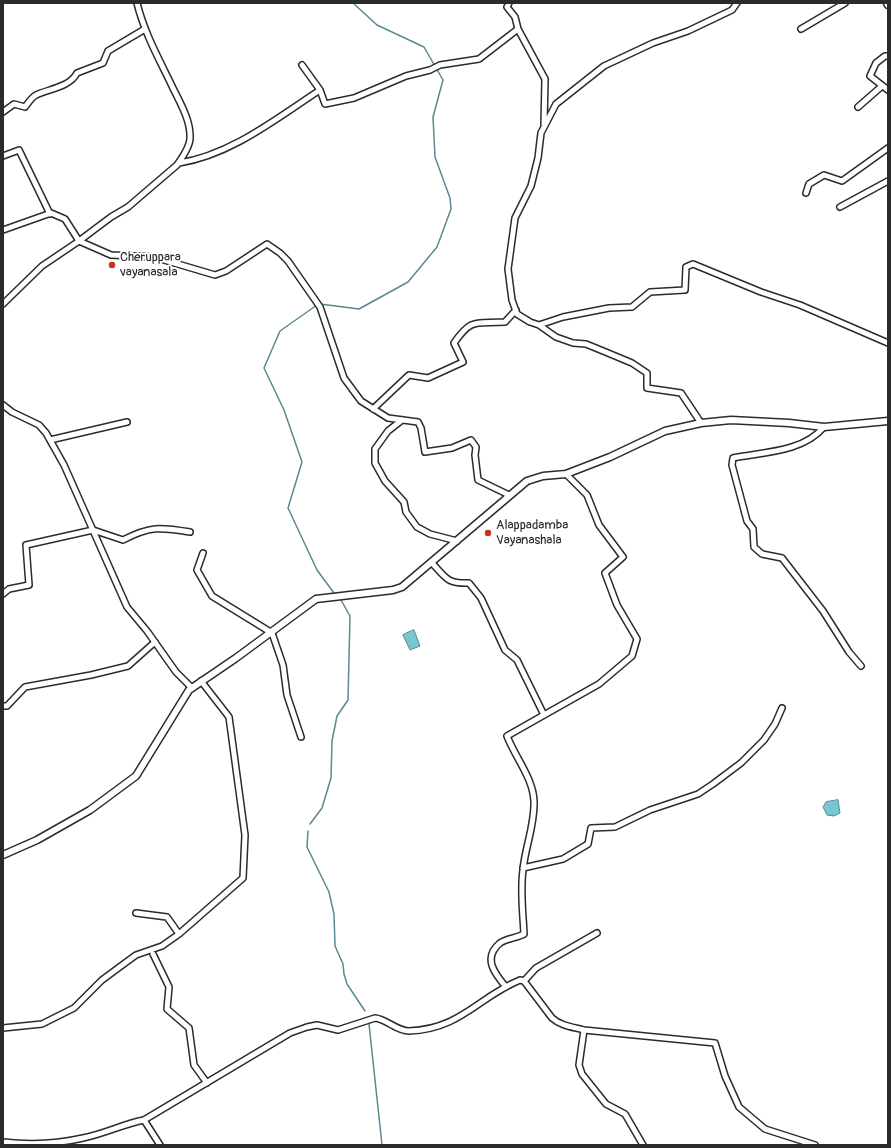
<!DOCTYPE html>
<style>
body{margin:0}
#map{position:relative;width:891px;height:1148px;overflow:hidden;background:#fff;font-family:Pangolin,sans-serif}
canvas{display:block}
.frame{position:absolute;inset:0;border:4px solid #2b2b2b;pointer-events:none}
</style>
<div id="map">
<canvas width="891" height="1148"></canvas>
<div class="frame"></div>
</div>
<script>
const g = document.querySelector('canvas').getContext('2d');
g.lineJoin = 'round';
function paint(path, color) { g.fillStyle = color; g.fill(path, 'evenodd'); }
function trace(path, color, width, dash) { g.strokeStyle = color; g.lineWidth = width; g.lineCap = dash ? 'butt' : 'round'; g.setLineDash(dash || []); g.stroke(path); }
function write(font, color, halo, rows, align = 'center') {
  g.font = font + ' Pangolin,sans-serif'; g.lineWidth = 3.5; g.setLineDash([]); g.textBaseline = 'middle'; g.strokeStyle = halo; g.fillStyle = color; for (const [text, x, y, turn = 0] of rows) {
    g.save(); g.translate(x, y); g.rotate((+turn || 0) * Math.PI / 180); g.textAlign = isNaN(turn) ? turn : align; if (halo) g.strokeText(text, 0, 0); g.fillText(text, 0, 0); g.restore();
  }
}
const water = new Path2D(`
 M 414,630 L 420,646 L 410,650 L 403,635 Z
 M 838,800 L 840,813 L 834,816 L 827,815 L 823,807 L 826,802 Z`);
paint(water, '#77c7d3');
trace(water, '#598990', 1);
trace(new Path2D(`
 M 320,304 L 359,309 L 408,282 L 437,247 L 451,209 L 450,198 L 435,157 L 433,117 L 443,80 L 424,47 L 377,25 L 353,3
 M 317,305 L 280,331 L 264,368 L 284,410 L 302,462 L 288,508 L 317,570 L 334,593
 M 310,824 L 322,808 L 331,778 L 332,741 L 337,716 L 348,700 L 350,616 L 341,600
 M 308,831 L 307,847 L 329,892 L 334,914 L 335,946 L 343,964 L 344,974 L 347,984 L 365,1011
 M 369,1024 L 382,1145`), '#598990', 1.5);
const minor = new Path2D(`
 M 137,3 C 144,32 159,59 172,86 C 179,101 191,120 190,138 C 190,147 182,158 177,165 L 128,207 L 111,217 L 79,241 L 111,255 L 154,257 L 215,275 L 226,271 L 267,244 L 280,253 L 288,261 L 320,307 L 344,378 L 361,401 L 388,418 L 418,422 L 421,428 L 425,452 L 452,448 L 471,440 L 476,447 L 475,455 L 478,480 L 509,495
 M 518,29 L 545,79 L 544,125
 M 801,29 L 845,3
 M 888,56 L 885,56 L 876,63 L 870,76 L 888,90
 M 320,90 L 325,104 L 354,98 L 406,76 L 430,70 L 440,65 L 479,59 L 518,29 L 515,17 L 507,7 L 509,3
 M 858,107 L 882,86
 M 3,112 L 14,104 L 25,107 C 28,103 32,97 36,95 C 49,89 70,87 77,73 L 103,63 L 108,51 L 145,29
 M 3,156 L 19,150 L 50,214
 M 179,163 C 231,155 277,118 320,90 L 302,65
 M 806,193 L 809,184 L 824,175 L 842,181 L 888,148
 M 840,207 L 888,181
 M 3,230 L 51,213 L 65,219 L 79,241 L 42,266 L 3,304
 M 539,325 L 563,317 L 609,308 L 632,307 L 650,292 L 685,290 L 686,267 L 693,264 L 761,292 L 800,305 L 888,343
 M 3,405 L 12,412 L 39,425 L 46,433 L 64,465 L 127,607 L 147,631 L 176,672 L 192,688
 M 373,409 L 409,375 L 428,378 L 463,362 L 454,343 C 472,317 476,324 505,322 L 516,310
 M 402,420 L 388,431 L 375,449 L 375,463 L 385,481 L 404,502 L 406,512 L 417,527 L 430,534 L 457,541
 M 701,423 L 681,393 L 647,388 L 647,373 L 632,363 L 608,353 L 586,344 L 573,343 L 556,337 L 539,325 L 530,322 L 517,314 L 512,300 L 508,269 L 515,218 L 531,186 L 538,158 L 541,133 L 556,104 L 604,66 L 653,43 L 688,31 L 732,10 L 737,3
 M 824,427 C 803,452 764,452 733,458 L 732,465 L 747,521 L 753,529 L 754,547 L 762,554 L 782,558 L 823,611 L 849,652 L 861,666
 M 50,440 L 127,422
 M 203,553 L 197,570 L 212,596 L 272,633 L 283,665 L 287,695 L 301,737
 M 432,563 C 446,578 447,584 469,583 L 481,598 L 505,650 L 517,660 L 544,715 L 507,736 C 515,757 533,778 534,801 C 535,825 525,847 523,870 C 520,892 523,912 524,934 C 517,938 507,938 500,943 C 482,958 495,974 506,987
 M 3,594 L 9,589 L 29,585 L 26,545 L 93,530 L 123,540 C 150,526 160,527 190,532
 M 3,706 L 7,706 L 25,687 L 91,675 L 128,666 L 155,642
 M 544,715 L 599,684 L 632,656 L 637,639 L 617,605 L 605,573 L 623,557 L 599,525 L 587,495 L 566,474
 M 523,868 L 563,859 L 588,844 L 591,828 L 615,827 L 650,810 L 698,794 L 713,784 L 741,763 L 764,740 L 775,724 L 782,708
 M 179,934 L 243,878 L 245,835 L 229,717 L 201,681
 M 153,954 L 169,987 L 167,1009 L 189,1028 L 194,1065 L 207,1083
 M 524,981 L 536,968 L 597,933
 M 3,1028 L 42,1024 L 74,1008 L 102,980 L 121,966 L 136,955 L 162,946 L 179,934 L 167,917 L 136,913
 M 584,1030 L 579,1065 L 582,1074 L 606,1104 L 625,1114 L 643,1145
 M 144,1120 L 160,1145
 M 3,1142 C 29,1145 57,1144 83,1138 C 104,1134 123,1124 144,1120 L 290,1033 L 307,1027 L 317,1025 L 338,1030 L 375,1018 C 387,1019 396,1031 409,1031 C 461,1029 478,997 520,980 L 524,981 L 552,1018 C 561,1026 573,1027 584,1030 L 715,1043 L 725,1076 L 739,1107 L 765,1129 L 815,1145`);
const tertiary = new Path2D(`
 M 887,3 L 888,5
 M 3,855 L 37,840 L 90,810 L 136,776 L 189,690 L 236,658 L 316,599 L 393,590 L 402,587 L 527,481 L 543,476 L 566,474 L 610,457 L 665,431 L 701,423 L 731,420 L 789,423 L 824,427 L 888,421`);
trace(minor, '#2b2b2b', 8);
trace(tertiary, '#2b2b2b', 9);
trace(minor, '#fff', 5);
trace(tertiary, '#fff', 6);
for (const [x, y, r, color] of [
 [112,265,4,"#c8321e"],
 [488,533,4,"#c8321e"]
]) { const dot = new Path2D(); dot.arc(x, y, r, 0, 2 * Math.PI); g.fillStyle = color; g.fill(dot); trace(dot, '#fff', 1.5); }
write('13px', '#2b2b2b', '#fff', [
 ["Cheruppara",120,258],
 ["vayanasala",120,273],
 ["Alappadamba",496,526],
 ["Vayanashala",496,541]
], 'left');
</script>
